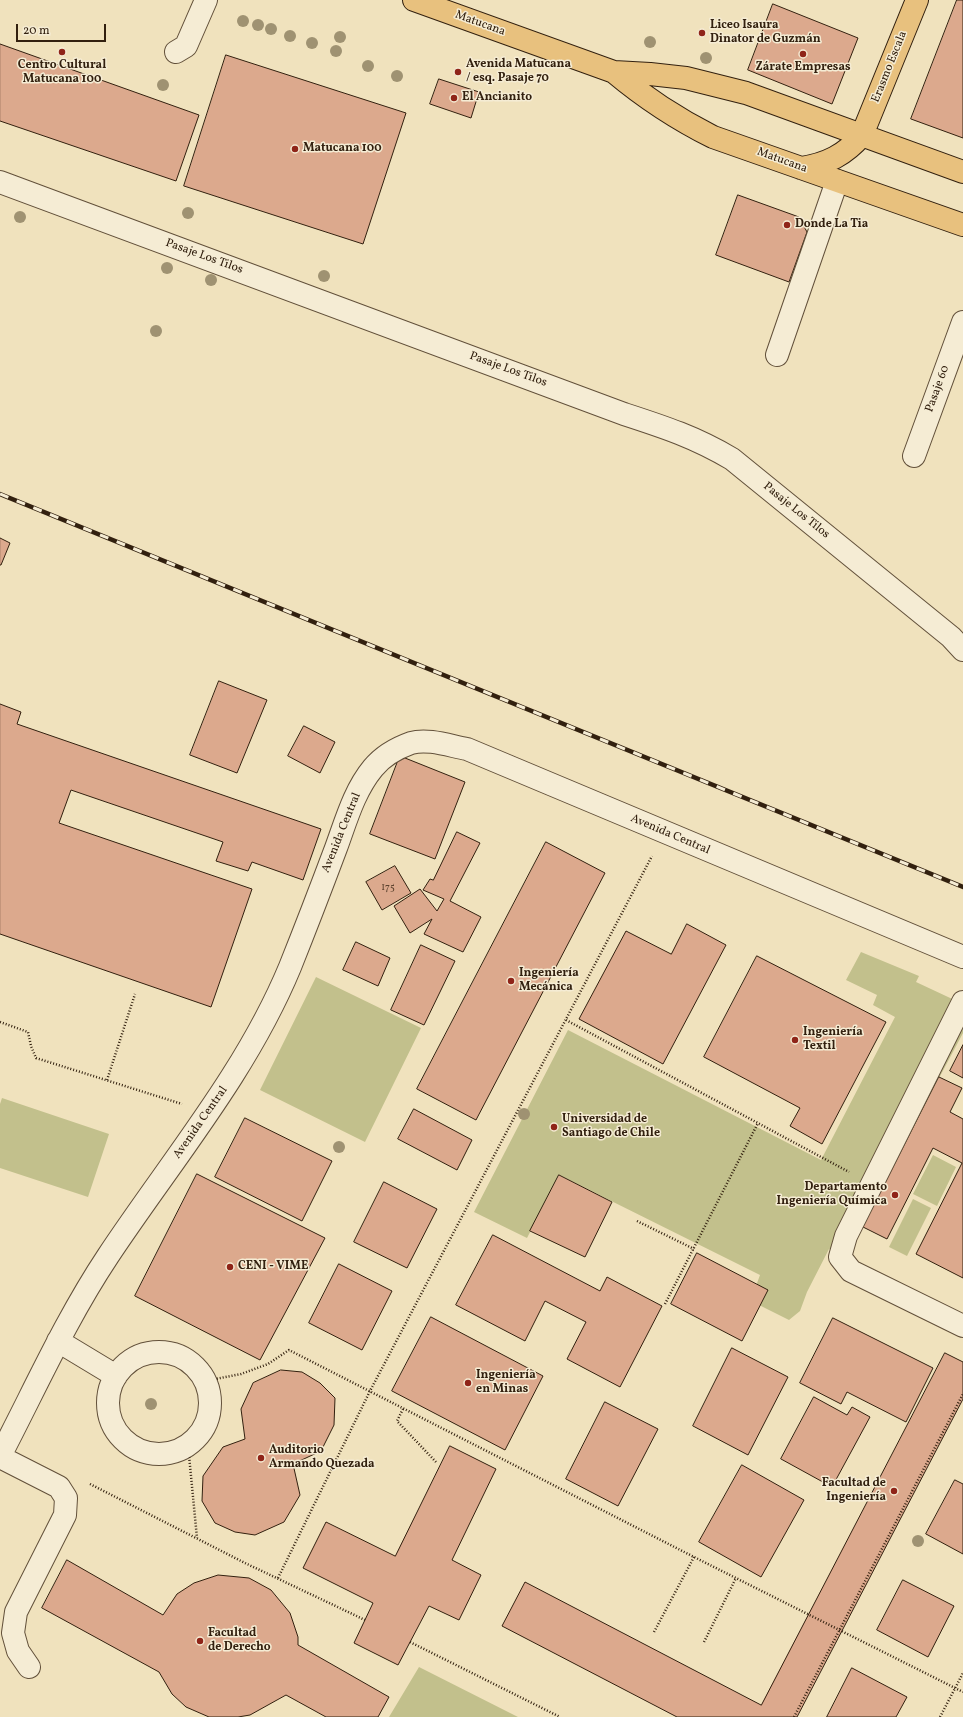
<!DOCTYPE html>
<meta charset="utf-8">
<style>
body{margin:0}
#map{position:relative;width:963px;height:1717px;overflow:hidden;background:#f0e2bd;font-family:Vollkorn,serif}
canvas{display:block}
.scale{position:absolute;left:16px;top:24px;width:90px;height:18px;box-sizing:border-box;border:2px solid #32200f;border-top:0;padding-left:5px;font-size:12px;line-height:14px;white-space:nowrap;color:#32200f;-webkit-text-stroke:3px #f5ecd4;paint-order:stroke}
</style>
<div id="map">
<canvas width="963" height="1717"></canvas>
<div class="scale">20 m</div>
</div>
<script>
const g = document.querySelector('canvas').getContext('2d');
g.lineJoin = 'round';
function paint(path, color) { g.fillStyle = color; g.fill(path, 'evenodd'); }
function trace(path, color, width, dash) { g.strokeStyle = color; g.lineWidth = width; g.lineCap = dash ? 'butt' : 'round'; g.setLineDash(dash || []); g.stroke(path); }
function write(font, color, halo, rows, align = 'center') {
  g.font = font + ' Vollkorn,serif'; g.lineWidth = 3; g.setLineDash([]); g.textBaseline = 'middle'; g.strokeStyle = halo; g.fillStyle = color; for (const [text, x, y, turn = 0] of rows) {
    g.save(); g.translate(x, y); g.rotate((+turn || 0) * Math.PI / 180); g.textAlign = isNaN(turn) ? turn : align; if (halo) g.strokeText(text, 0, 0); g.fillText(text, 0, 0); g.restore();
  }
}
paint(new Path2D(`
 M 861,952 L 919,976 L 916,982 L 963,1004 L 963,1033 L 844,1257 L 829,1249 L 807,1292 L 800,1311 L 789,1320 L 757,1304 L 756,1286 L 760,1275 L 559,1175 L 527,1238 L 474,1212 L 568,1030 L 821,1160 L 895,1017 L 873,1005 L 877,995 L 846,980 Z
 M 316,977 L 421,1028 L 365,1142 L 260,1090 Z
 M 2,1098 L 109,1134 L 88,1197 L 0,1168 L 0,1104 Z
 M 933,1155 L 956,1167 L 937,1206 L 913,1194 Z
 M 913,1199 L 931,1208 L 907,1256 L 889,1247 Z
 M 419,1667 L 518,1717 L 389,1717 Z`), '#c2c08c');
const building = new Path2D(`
 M 957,0 L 963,0 L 963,138 L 911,119 Z
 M 773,4 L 858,38 L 832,104 L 748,70 Z
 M 0,44 L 199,115 L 176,181 L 0,121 Z
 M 226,55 L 406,113 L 363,244 L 184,186 Z
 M 439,79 L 479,92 L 471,118 L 430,104 Z
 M 738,195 L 799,217 L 807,232 L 789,282 L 716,255 Z
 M 0,538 L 10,543 L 1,565 L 0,565 Z
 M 219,681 L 267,700 L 237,773 L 190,755 Z
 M 0,704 L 21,712 L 17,724 L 321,829 L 303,880 L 252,862 L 248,871 L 216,861 L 223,842 L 71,790 L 59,823 L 252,889 L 211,1007 L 0,934 Z
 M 304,726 L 335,742 L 320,773 L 288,756 Z
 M 400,756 L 465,782 L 435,859 L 370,834 Z
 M 457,832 L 480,843 L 450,901 L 481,917 L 463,952 L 424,934 L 432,919 L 410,933 L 394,906 L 420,889 L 437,911 L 444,899 L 423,890 L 430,879 L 433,880 Z
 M 546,842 L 605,873 L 476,1120 L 417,1089 Z
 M 395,866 L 411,893 L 382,910 L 366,882 Z
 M 687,924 L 726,945 L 663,1064 L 579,1019 L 626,931 L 671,954 Z
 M 356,942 L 390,958 L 378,986 L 343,970 Z
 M 421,945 L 455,961 L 424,1025 L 391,1010 Z
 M 757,956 L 886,1022 L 822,1144 L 790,1126 L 800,1108 L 704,1057 Z
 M 963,1045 L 963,1078 L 950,1071 Z
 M 939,1077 L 962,1088 L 950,1112 L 963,1119 L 963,1278 L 916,1254 L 962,1163 L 933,1148 L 887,1239 L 863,1227 Z
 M 414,1109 L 472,1140 L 457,1170 L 398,1139 Z
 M 245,1118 L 332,1161 L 302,1221 L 215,1177 Z
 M 197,1174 L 325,1238 L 260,1360 L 135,1296 Z
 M 559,1175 L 612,1202 L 585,1257 L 530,1231 Z
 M 384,1182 L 437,1209 L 407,1268 L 354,1242 Z
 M 493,1235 L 600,1291 L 607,1277 L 662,1306 L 620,1387 L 567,1359 L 586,1322 L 545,1301 L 525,1341 L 456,1305 Z
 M 697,1253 L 768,1290 L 742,1341 L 671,1304 Z
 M 339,1264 L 392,1291 L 362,1350 L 309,1323 Z
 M 431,1317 L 543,1376 L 505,1450 L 392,1391 Z
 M 833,1318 L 933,1368 L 906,1422 L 847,1392 L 841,1404 L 800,1383 Z
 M 732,1348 L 788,1377 L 748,1455 L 693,1426 Z
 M 945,1353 L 963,1362 L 963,1399 L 797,1717 L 677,1717 L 502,1626 L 525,1582 L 761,1705 Z
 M 281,1370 L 302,1372 L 320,1383 L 335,1398 L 334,1425 L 321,1451 L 293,1464 L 300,1495 L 284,1522 L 255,1535 L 235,1532 L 215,1523 L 202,1501 L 203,1476 L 223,1447 L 245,1439 L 241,1409 L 253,1383 Z
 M 814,1397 L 847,1415 L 852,1407 L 870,1417 L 832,1487 L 781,1459 Z
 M 605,1402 L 658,1429 L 618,1506 L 566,1479 Z
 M 450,1446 L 496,1469 L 452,1560 L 481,1575 L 459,1620 L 429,1606 L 398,1665 L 354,1643 L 373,1603 L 303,1568 L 326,1522 L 395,1556 Z
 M 742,1465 L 804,1500 L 761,1577 L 699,1542 Z
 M 955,1480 L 963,1484 L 963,1554 L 926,1534 Z
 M 67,1560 L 163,1615 L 177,1594 L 194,1583 L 218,1575 L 249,1578 L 271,1590 L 290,1613 L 298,1637 L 298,1645 L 389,1697 L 378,1717 L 326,1717 L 286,1695 L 250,1715 L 238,1717 L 209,1717 L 186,1707 L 172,1694 L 159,1672 L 42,1608 Z
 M 903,1580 L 954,1606 L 928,1657 L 877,1630 Z
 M 852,1668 L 907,1697 L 896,1717 L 827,1717 Z`);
paint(building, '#dca98d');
trace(building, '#32200f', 1);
const minor = new Path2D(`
 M 176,52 L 186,46 L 206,0
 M 0,182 L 624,414 C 664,427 695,437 732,459 L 951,637 L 963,650
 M 777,355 L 837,181
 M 914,456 L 963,322
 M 963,1002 L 846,1236 L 840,1257 L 851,1271 L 963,1326
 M 58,1341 L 116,1376
 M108 1403a51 51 0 1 1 102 0a51 51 0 1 1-102 0Z
 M 0,1456 C 35,1389 66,1319 108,1256 C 171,1161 246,1073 290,967 C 306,927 321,888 336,848 C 346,821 354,791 373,768 C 382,757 397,748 411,743 C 428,738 450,746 467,749 L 963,957
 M 0,1457 L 59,1487 L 66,1498 L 65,1515 L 16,1612 L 13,1633 L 18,1651 L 29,1667`);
const major = new Path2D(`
 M 414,0 L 614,72 L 650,74 L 686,78 L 746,93 L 963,172
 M 614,72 C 645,98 677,119 713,137 L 963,225
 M 801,168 C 827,164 845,155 862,135 L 917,0`);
trace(minor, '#62503a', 24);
trace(major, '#32200f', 24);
trace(new Path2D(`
 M 566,1020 L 849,1172
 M 0,1022 L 28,1032 L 31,1046 L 36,1058 L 182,1104
 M 107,1080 L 135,994
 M 637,1221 L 694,1249
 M 665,1304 L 758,1123
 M 205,1381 L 241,1374 L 268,1364 L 289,1350 L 694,1557 L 963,1692
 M 403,1409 L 397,1421 L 436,1462
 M 188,1445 L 197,1538
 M 90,1484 L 245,1563 L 365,1620
 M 278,1578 L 370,1391 L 652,856
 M 654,1632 L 694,1557
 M 410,1642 L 560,1717
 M 704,1642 L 736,1578
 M 794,1717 L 963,1394
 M 940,1717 L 963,1673`), '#32200f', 2.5, [1, 2]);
trace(minor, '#f5ecd4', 22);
trace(major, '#e8c17e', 22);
const rail = new Path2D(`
 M 0,494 L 963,887`);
trace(rail, '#32200f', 4.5);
trace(rail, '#f5ecd4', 3, [9]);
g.fillStyle = '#9f9272';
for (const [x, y] of [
 [243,21],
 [258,25],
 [271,29],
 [290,36],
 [340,37],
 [650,42],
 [312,43],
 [336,51],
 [706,58],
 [368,66],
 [397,76],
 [163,85],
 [188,213],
 [20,217],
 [167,268],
 [324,276],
 [211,280],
 [156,331],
 [524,1114],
 [339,1147],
 [151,1404],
 [918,1541]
]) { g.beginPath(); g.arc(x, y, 6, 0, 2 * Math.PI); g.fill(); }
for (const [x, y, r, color] of [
 [702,33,4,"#8f2418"],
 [62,52,4,"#8f2418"],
 [803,54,4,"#8f2418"],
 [458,72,4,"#8f2418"],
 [454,98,4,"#8f2418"],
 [295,149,4,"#8f2418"],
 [787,225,4,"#8f2418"],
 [511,981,4,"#8f2418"],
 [795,1040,4,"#8f2418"],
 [554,1127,4,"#8f2418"],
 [895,1195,4,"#8f2418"],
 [230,1267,4,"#8f2418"],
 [468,1383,4,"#8f2418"],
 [261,1458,4,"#8f2418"],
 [894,1491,4,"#8f2418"],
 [200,1641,4,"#8f2418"]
]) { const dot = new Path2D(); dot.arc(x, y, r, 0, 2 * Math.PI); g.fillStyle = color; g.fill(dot); trace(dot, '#f5ecd4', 1.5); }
write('10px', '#5c422e', null, [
 ["175",388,888]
]);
write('12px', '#32200f', '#f5ecd4', [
 ["Matucana",480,24,20],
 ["Erasmo Escala",890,67,-68],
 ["Matucana",782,161,20],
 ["Pasaje Los Tilos",204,257,20],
 ["Pasaje Los Tilos",508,370,20],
 ["Pasaje 60",938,389,-70],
 ["Pasaje Los Tilos",796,511,39],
 ["Avenida Central",342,833,-68],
 ["Avenida Central",670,835,23],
 ["Avenida Central",201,1123,-55]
]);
write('bold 12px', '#32200f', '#f5ecd4', [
 ["Liceo Isaura",710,26],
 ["Dinator de Guzmán",710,40],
 ["Avenida Matucana",466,65],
 ["/ esq. Pasaje 70",466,79],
 ["Centro Cultural",62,66,"center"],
 ["Matucana 100",62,80,"center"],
 ["Zárate Empresas",803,68,"center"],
 ["El Ancianito",462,98],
 ["Matucana 100",303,149],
 ["Donde La Tia",795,225],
 ["Ingeniería",519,974],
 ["Mecánica",519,988],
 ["Ingeniería",803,1033],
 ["Textil",803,1047],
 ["Universidad de",562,1120],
 ["Santiago de Chile",562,1134],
 ["Departamento",887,1188,"right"],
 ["Ingeniería Química",887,1202,"right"],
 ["CENI - VIME",238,1267],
 ["Ingeniería",476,1376],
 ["en Minas",476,1390],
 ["Auditorio",269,1451],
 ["Armando Quezada",269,1465],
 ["Facultad de",886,1484,"right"],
 ["Ingeniería",886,1498,"right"],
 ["Facultad",208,1634],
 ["de Derecho",208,1648]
], 'left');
</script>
